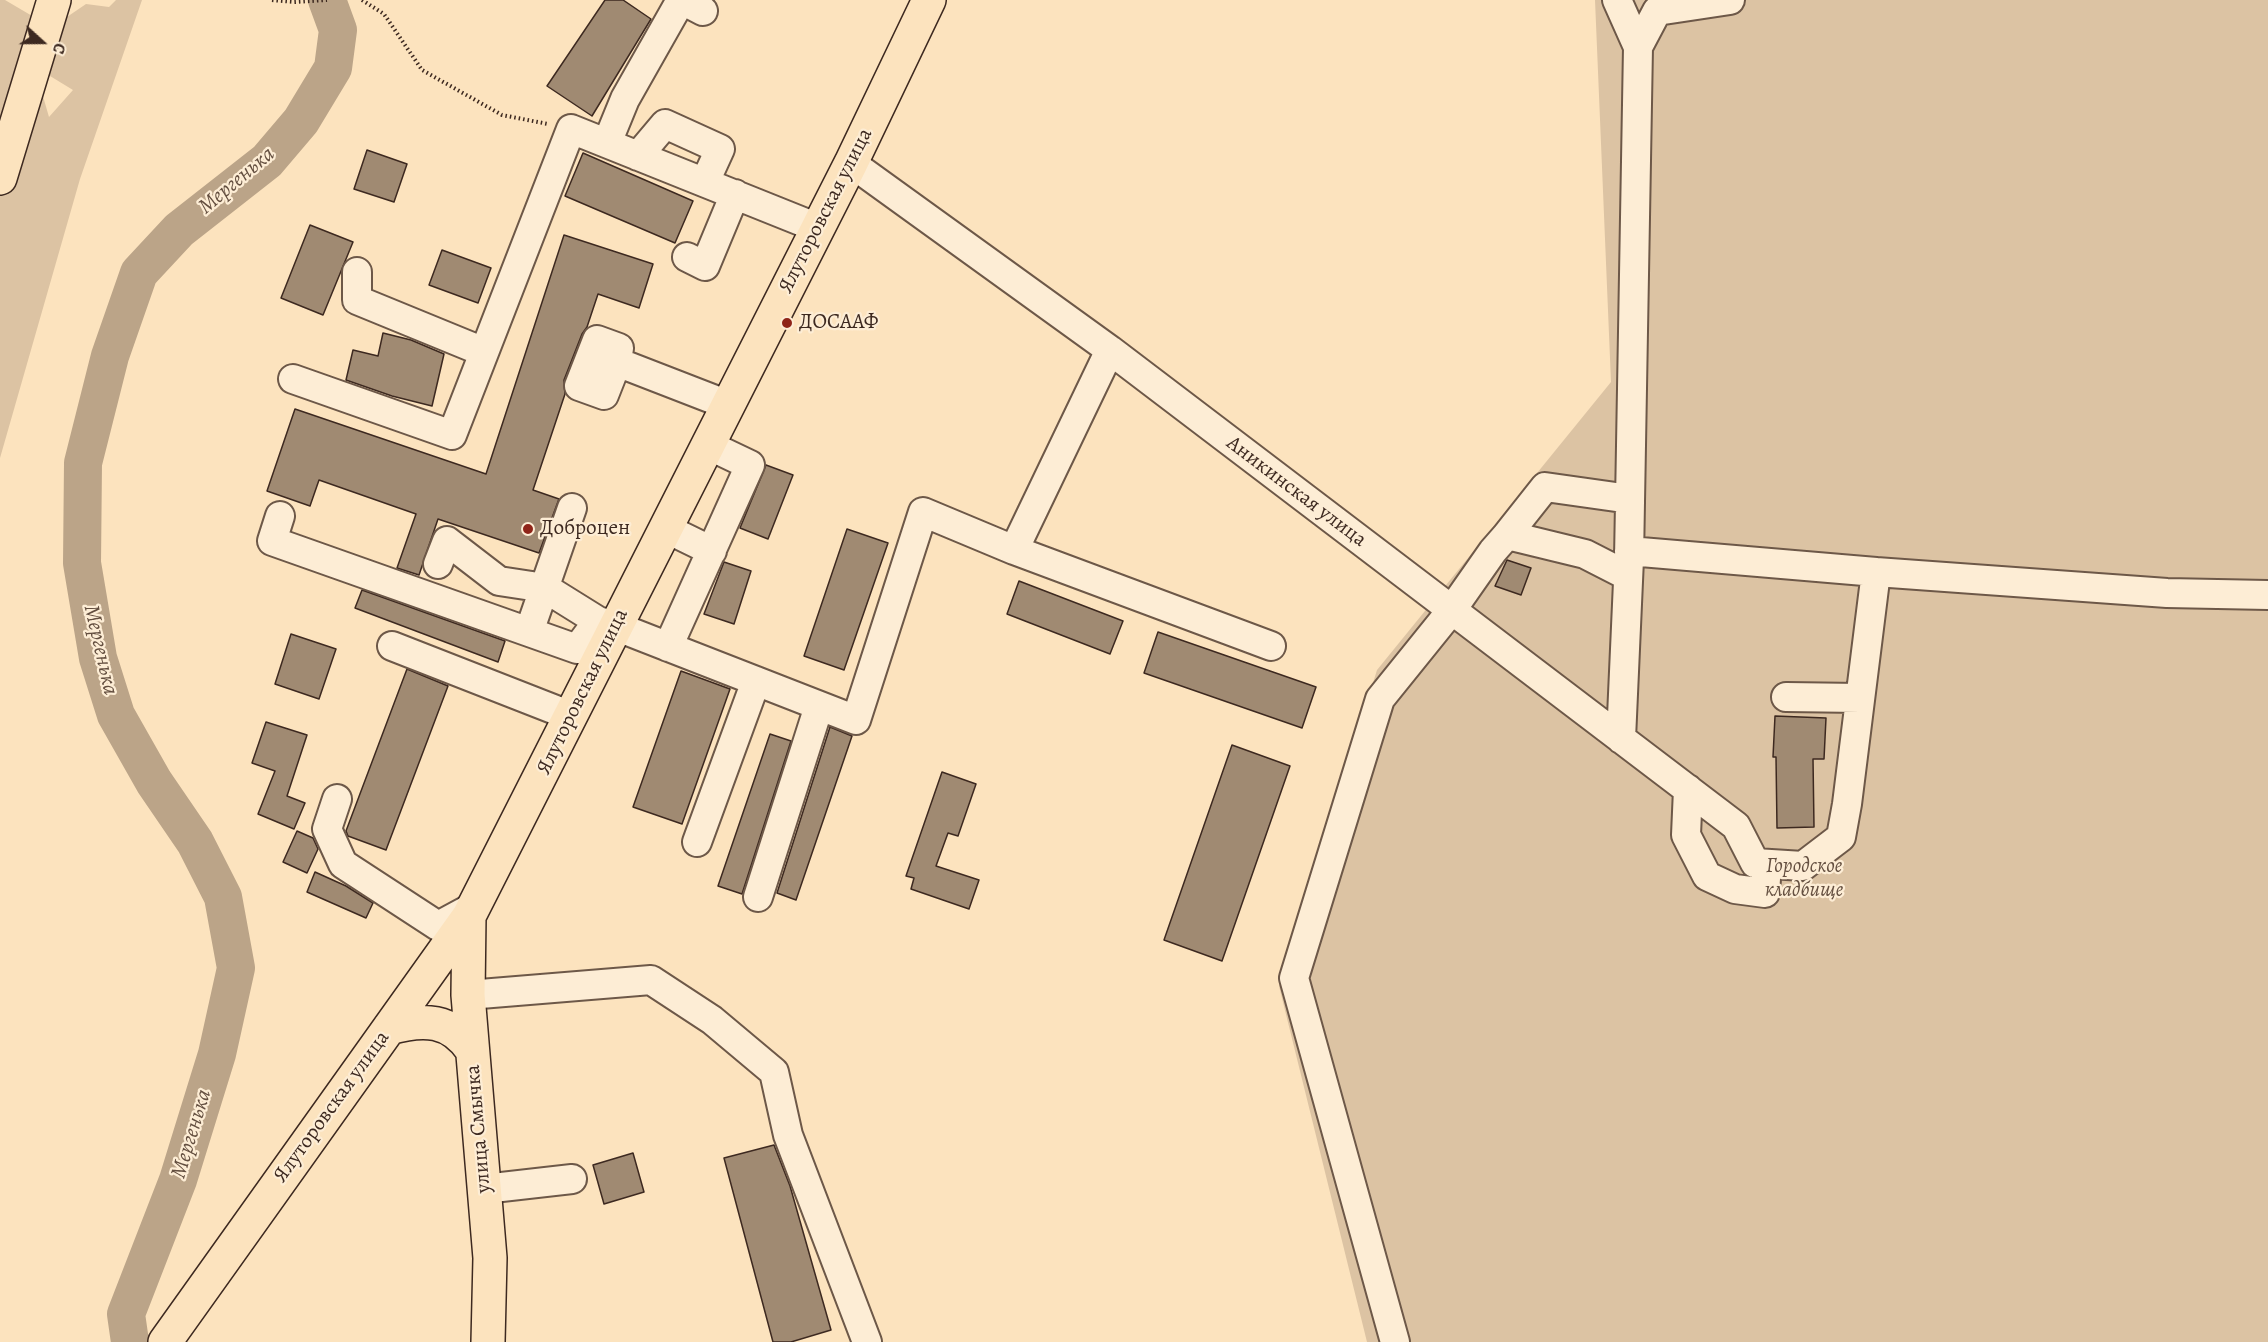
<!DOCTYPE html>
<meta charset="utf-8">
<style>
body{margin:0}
#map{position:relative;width:2268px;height:1342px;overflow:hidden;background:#fce3be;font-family:Alegreya,serif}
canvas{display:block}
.north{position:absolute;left:12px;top:12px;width:60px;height:60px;-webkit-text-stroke:4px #fdedd5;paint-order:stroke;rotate:111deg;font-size:16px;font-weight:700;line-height:24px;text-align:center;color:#3d2920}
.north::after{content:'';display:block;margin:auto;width:21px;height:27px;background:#3d2920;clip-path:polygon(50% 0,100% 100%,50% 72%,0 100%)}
</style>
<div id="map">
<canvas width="2268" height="1342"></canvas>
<div class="north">С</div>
</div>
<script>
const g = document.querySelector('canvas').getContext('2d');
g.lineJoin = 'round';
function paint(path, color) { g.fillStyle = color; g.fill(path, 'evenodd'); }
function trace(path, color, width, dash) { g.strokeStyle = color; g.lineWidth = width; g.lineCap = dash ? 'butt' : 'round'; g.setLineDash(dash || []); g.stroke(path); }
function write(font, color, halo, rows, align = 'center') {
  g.font = font + ' Alegreya,serif'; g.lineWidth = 4.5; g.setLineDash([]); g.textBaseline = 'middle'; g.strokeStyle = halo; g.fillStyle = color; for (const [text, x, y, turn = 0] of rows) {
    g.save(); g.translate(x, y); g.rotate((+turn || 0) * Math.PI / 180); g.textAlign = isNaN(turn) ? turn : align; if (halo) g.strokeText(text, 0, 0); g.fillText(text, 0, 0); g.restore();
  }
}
paint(new Path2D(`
 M 0,0 L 5,0 L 39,20 L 29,48 L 49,117 L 73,90 L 50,76 L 42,34 L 86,4 L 109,7 L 116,0 L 142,0 L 80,179 L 0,458 Z
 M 1595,0 L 2268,0 L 2268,1342 L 1367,1342 L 1279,986 L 1377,670 L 1611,382 Z`), '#dcc3a3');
trace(new Path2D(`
 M 130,1342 L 126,1314 L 178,1180 L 217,1054 L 236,968 L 223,897 L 195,842 L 154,782 L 116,715 L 98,658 L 82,563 L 83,463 L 110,356 L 139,273 L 179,230 L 267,161 L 301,121 L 333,68 L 338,30 L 327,0`), '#bba488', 38);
const building = new Path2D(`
 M 605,0 L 623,0 L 651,19 L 592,116 L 547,86 Z
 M 367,150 L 407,164 L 394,202 L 354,189 Z
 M 583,153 L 693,201 L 675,243 L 565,196 Z
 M 310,225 L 353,242 L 323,315 L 281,298 Z
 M 564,235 L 653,264 L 639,308 L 598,294 L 587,327 L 582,334 L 564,380 L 565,394 L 533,490 L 559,499 L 539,553 L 438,519 L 419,575 L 397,568 L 416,514 L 319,480 L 310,506 L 267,491 L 295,409 L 486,474 Z
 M 442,250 L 491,268 L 478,303 L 429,285 Z
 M 383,333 L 411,340 L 444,354 L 432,406 L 392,396 L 346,380 L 353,350 L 378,356 Z
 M 766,465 L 793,475 L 768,539 L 740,528 Z
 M 847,529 L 888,543 L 844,670 L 804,656 Z
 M 1507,560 L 1531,568 L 1521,595 L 1495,586 Z
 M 724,562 L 751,571 L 734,624 L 704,614 Z
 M 1019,581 L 1123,621 L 1110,654 L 1007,614 Z
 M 362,590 L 505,641 L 498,662 L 355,608 Z
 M 1158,632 L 1316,687 L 1302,728 L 1144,673 Z
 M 291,634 L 336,649 L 319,699 L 275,684 Z
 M 407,669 L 448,686 L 386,850 L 348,836 L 346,831 Z
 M 681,671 L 730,689 L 682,824 L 633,807 Z
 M 1775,716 L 1826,718 L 1824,759 L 1813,759 L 1814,827 L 1777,828 L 1776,757 L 1773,757 Z
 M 266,722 L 307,735 L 287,796 L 305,803 L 294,829 L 258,814 L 275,771 L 252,763 Z
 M 830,727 L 852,736 L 796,900 L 777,893 Z
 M 770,734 L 791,741 L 742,894 L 718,886 Z
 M 1232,745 L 1290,766 L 1222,961 L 1164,940 Z
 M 942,772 L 976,784 L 958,836 L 948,833 L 936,866 L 979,880 L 969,909 L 911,889 L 914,878 L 906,876 Z
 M 297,831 L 313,838 L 318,849 L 307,873 L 283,862 Z
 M 315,872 L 346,886 L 373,903 L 366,918 L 307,892 Z
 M 774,1145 L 790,1186 L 831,1330 L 791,1342 L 773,1342 L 724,1158 Z
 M 633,1153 L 644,1192 L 604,1204 L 593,1165 Z`);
paint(building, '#a08a72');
trace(building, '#3d2920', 1.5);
const minor = new Path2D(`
 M 682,0 L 703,11
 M 1617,0 L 1638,47 L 1629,559 L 1621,739
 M 1638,47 L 1657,11 L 1730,0
 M 607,143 L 625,99 L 681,0
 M 638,156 L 665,124 L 720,149 L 705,182
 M 851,163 L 1110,350 L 1736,826 L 1755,863 L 1803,866 L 1841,837 L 1847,804 L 1876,572 L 2167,593 L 2268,595
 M 687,257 L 705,266 L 735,194
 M 357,272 L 357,300 L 484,352
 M 617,362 L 604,395 L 579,386 L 597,340 L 619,348 L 617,362 L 728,405
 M 293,379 L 452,435 L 571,129 L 818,228
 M 280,516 L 272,541 L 577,649 L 598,621 L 615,626 L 856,720 L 923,512 L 1014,550 L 1110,350
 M 665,528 L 712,551
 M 1507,535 L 1545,487 L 1630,499
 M 1014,550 L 1271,646
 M 1629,551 L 1876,572
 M 438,564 L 447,541 L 499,581 L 545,588 L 598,621
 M 529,632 L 572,508
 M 392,646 L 571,716
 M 668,647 L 750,465 L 708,445
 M 1786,697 L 1860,698
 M 1688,789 L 1686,835 L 1707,876 L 1735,889 L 1765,893 L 1767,864
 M 337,799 L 327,829 L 343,864 L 438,926 L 475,906
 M 697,842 L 756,681
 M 758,897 L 819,706
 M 468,995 L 651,980 L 712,1020 L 774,1072 L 788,1135 L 867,1342
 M 484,1189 L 572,1179
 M 1395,1342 L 1294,978 L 1380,699 L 1451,611 L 1493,551 L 1507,535 L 1585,554 L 1628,576`);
const major = new Path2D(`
 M 0,178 L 54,0
 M 469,916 L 468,995 L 490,1258 L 488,1342
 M 389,1028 C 424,1018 451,1019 472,1050
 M 165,1342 L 469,916 L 851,163 L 929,0`);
trace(minor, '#6d5848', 32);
trace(major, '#3d2920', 36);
trace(new Path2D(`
 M 272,0 L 294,2 L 327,0
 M 362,0 L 384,14 L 422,70 L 502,115 L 548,124`), '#3d2920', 4, [1.5, 3]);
trace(minor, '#fdedd5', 28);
trace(major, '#fce3be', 33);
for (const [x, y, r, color] of [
 [787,323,6,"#8f2418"],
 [528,529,6,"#8f2418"]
]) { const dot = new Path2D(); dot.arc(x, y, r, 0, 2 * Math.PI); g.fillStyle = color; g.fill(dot); trace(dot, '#fdedd5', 2); }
write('21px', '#3d2920', '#fdedd5', [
 ["Ялуторовская улица",826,211,-63],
 ["Аникинская улица",1296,492,37],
 ["Ялуторовская улица",583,692,-64],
 ["Ялуторовская улица",332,1107,-54],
 ["улица Смычка",479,1129,-95]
]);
write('21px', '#3d2920', '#fdedd5', [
 ["ДОСААФ",799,323],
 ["Доброцен",540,529]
], 'left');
write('italic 21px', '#655041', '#fdedd5', [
 ["Городское",1804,867],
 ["кладбище",1804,891]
]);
write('italic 22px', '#634e3f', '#fdedd5', [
 ["Мергенька",237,181,-40],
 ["Мергенька",100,650,77],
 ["Мергенька",192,1134,-73]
]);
</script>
